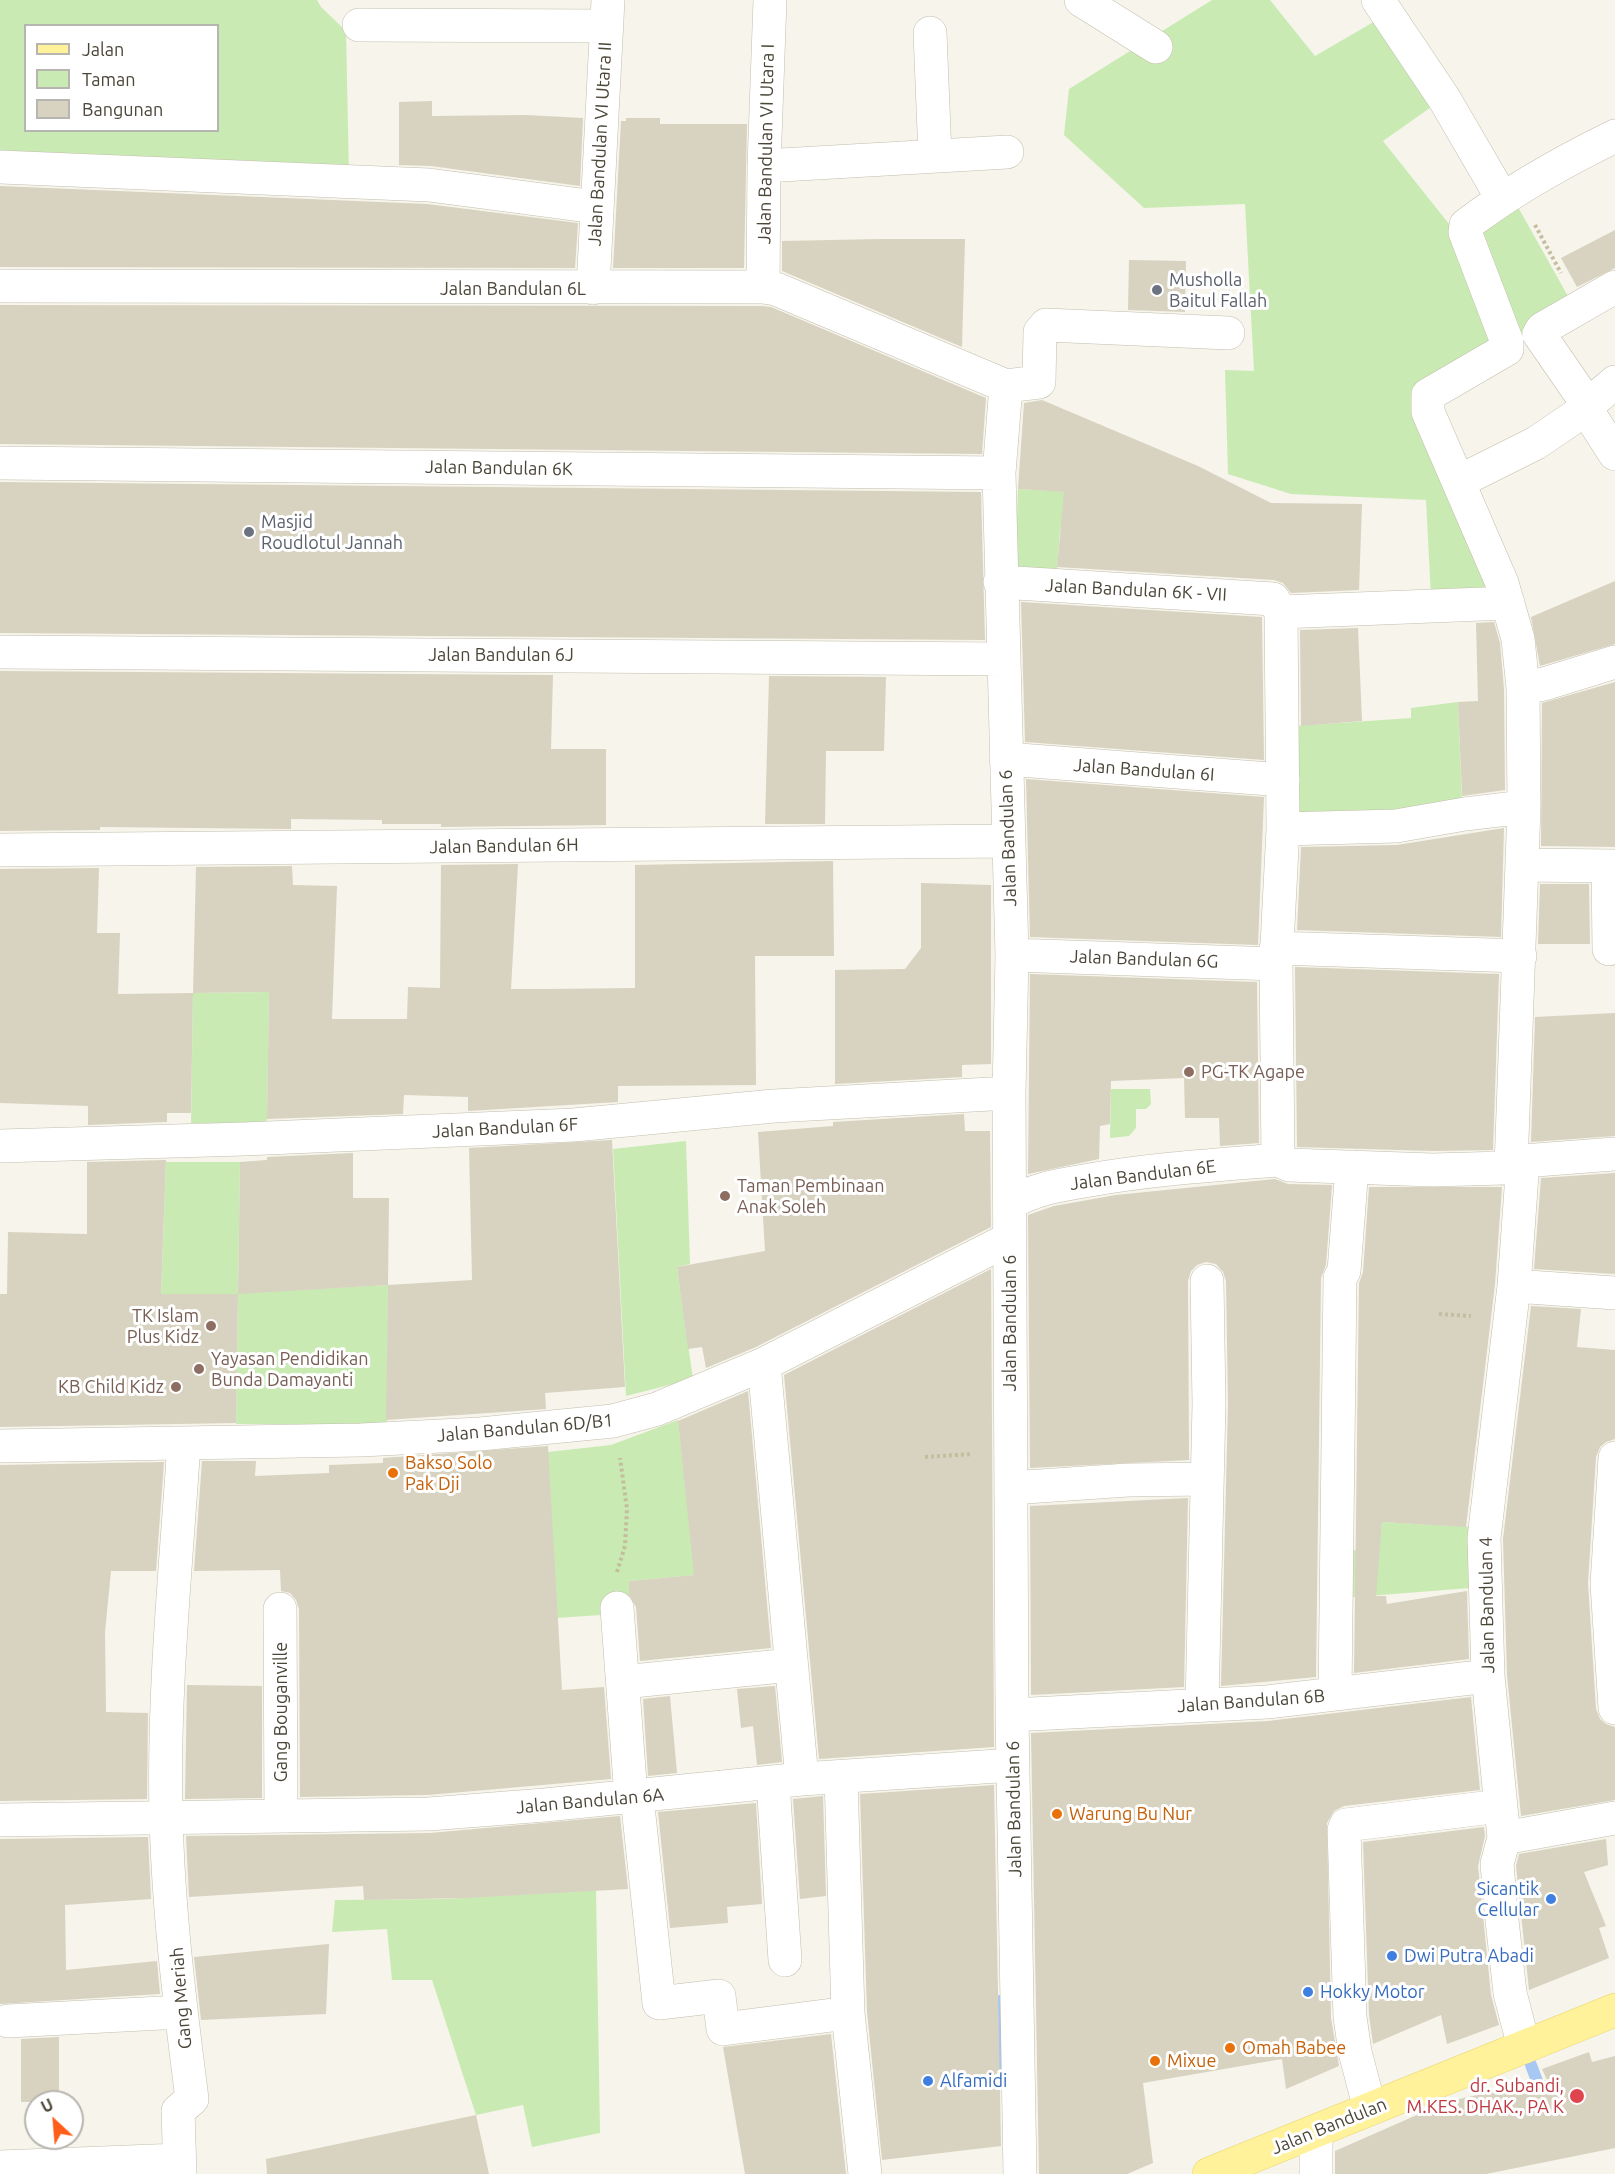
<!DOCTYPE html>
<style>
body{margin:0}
#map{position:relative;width:1615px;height:2174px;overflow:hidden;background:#f6f4eb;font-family:Ubuntu,sans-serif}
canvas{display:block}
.legend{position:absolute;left:24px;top:24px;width:195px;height:108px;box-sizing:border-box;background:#fff;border:2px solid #b7b5af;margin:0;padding:8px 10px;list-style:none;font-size:18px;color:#4b4638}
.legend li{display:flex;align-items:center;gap:12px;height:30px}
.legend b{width:30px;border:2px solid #b7b5af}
.north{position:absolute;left:24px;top:2090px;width:60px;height:60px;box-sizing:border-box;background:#fff;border:2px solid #b7b5af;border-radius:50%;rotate:334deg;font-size:16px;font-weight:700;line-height:24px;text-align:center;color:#4b4638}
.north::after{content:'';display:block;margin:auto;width:21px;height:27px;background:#ff5e19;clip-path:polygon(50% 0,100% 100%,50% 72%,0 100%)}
</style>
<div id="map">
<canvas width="1615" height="2174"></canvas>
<ul class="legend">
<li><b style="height:8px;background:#fff29b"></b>Jalan</li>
<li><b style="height:16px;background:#c9ebb3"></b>Taman</li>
<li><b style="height:16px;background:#d8d2c0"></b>Bangunan</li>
</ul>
<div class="north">U</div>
</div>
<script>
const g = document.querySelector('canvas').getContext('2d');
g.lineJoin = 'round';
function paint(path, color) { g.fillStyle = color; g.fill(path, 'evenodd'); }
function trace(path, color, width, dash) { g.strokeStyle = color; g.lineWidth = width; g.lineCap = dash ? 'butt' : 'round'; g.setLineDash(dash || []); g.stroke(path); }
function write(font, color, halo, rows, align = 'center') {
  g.font = font + ' Ubuntu,sans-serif'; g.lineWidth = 6; g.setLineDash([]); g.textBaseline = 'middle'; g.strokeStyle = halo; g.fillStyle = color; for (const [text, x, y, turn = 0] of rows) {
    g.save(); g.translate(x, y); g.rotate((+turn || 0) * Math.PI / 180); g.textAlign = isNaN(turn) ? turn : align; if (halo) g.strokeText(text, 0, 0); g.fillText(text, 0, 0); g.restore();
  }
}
paint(new Path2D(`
 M 0,0 L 317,0 L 321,7 L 346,31 L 349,177 L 0,159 ZM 26,26 L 218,26 L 218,130 L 26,130 Z
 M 1212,0 L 1270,0 L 1315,56 L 1377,20 L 1434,105 L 1383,141 L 1453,229 L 1497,338 L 1419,392 L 1496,595 L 1431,597 L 1426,500 L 1291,494 L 1228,474 L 1225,370 L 1254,371 L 1245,204 L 1144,208 L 1064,135 L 1069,89 Z
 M 1514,200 L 1569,298 L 1514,338 L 1475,227 Z
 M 1018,489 L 1090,493 L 1060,530 L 1057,571 L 1015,568 Z
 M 1458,702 L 1462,802 L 1414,814 L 1300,819 L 1296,726 L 1411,718 L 1411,708 Z
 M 269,992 L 267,1123 L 191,1123 L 193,993 Z
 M 1111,1089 L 1150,1089 L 1151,1104 L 1146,1109 L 1136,1109 L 1136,1128 L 1129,1136 L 1110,1138 Z
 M 686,1141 L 690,1264 L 677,1267 L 693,1379 L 626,1396 L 613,1149 Z
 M 166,1162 L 240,1162 L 238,1293 L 388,1285 L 387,1424 L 236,1424 L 238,1294 L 161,1294 Z
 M 678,1420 L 695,1575 L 629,1581 L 630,1613 L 557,1618 L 548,1452 L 611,1445 Z
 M 1382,1522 L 1474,1527 L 1470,1588 L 1343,1598 L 1352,1550 L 1379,1552 Z
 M 596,1890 L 600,2133 L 532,2147 L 523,2105 L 476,2115 L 432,1980 L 392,1980 L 387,1929 L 332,1932 L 335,1900 L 444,1899 Z`), '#c9ebb3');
trace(new Path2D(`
 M 1000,2001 L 1002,2078
 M 1531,2065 L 1537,2081`), '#a7c8f3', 12);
paint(new Path2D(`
 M 432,101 L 432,116 L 525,115 L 583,118 L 580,186 L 431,166 L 399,165 L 399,102 Z
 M 626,118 L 660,118 L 660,124 L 747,124 L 744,268 L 613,268 L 621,121 L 626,121 Z
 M 0,186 L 427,204 L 578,223 L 575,268 L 0,267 Z
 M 1615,230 L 1615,268 L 1577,287 L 1561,258 Z
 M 880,239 L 965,239 L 962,347 L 782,271 L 782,241 Z
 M 1129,260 L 1186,261 L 1185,312 L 1128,310 Z
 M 0,305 L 762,306 L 771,307 L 986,398 L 982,454 L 0,444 Z
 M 1042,400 L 1198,466 L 1271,503 L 1362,504 L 1359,590 L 1291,593 L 1283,583 L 1274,580 L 1057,567 L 1064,492 L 1018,489 L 1024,403 Z
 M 0,482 L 981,492 L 985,640 L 0,633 Z
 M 1615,581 L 1615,644 L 1540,666 L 1531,617 Z
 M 1021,602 L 1262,617 L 1264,760 L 1025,742 Z
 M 1494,622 L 1500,643 L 1504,689 L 1505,790 L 1462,796 L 1458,702 L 1478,701 L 1476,623 Z
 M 1358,628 L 1362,721 L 1301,726 L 1300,630 Z
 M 0,671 L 553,675 L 551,749 L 606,749 L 606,825 L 441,827 L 441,824 L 382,824 L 382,820 L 291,819 L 291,829 L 100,827 L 100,830 L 0,831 Z
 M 769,676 L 886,677 L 884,751 L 826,751 L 825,824 L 765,824 Z
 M 1615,682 L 1615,847 L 1541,846 L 1542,703 Z
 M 1026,779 L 1264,797 L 1258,945 L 1030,937 Z
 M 1504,828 L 1501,937 L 1297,930 L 1301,847 L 1397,845 Z
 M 833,861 L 834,956 L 755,956 L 756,1085 L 618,1086 L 618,1102 L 468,1111 L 468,1097 L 404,1095 L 403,1114 L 267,1119 L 269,992 L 193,993 L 196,867 L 292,866 L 293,885 L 337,886 L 332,1019 L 407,1019 L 408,987 L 440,988 L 441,865 L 518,864 L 511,989 L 546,989 L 635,988 L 635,865 Z
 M 99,868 L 97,933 L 120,933 L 118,994 L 193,993 L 191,1113 L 167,1113 L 167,1122 L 88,1125 L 88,1106 L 0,1103 L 0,869 Z
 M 921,883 L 991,885 L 991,1064 L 962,1065 L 962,1077 L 835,1084 L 835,970 L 905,969 L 921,948 Z
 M 1540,884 L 1589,884 L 1590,944 L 1538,944 Z
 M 1295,967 L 1499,974 L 1493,1150 L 1433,1151 L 1297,1147 Z
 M 1030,974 L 1257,982 L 1259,1143 L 1220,1146 L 1219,1118 L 1185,1118 L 1184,1078 L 1111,1081 L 1110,1124 L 1100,1126 L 1099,1159 L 1028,1174 Z
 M 1615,1013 L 1615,1136 L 1531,1142 L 1535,1017 Z
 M 964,1114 L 965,1131 L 990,1131 L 991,1227 L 756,1347 L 706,1368 L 702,1347 L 688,1349 L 677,1267 L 765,1251 L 758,1132 L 833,1126 L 833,1122 Z
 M 612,1140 L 625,1387 L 545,1393 L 546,1409 L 386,1420 L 388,1285 L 472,1280 L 469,1148 Z
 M 353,1153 L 353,1198 L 389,1198 L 388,1285 L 238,1294 L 240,1162 L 267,1160 L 267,1157 Z
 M 166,1160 L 161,1294 L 238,1294 L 236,1423 L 0,1427 L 0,1294 L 7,1294 L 8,1232 L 87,1234 L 87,1162 Z
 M 1615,1173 L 1615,1274 L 1534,1269 L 1541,1178 Z
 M 1275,1179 L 1288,1184 L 1332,1185 L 1326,1265 L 1321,1278 L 1316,1677 L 1221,1686 L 1228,1404 L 1226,1281 L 1223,1272 L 1216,1264 L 1206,1262 L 1197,1265 L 1191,1271 L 1188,1281 L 1189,1460 L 1030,1468 L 1028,1215 L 1054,1206 L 1116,1195 Z
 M 1369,1187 L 1502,1187 L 1495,1284 L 1466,1527 L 1382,1522 L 1376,1596 L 1386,1596 L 1387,1604 L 1467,1591 L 1469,1659 L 1354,1673 L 1359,1283 L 1363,1272 Z
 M 991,1269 L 994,1747 L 819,1759 L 784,1375 Z
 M 1531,1306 L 1581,1309 L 1577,1347 L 1615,1350 L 1615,1439 L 1606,1442 L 1600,1447 L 1596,1457 L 1588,1583 L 1596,1709 L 1600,1719 L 1606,1724 L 1615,1727 L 1615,1800 L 1521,1816 L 1507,1675 L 1503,1539 Z
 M 748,1391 L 771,1648 L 640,1661 L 636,1607 L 629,1595 L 629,1581 L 694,1575 L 678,1421 Z
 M 548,1446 L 562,1690 L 604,1687 L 611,1779 L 428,1795 L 300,1797 L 299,1609 L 296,1600 L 290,1593 L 281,1591 L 280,1570 L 194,1571 L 202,1461 L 256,1461 L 255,1476 L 329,1473 L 329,1465 L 383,1463 L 383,1458 Z
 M 164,1462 L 156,1571 L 111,1571 L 105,1632 L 106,1712 L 148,1713 L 147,1799 L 0,1801 L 0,1465 Z
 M 1188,1498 L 1184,1687 L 1031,1695 L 1030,1506 Z
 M 187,1685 L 262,1686 L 262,1798 L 185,1799 Z
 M 775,1686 L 782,1762 L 757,1765 L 753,1726 L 741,1728 L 737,1689 Z
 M 670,1696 L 677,1773 L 648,1776 L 643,1699 Z
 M 1471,1697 L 1480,1790 L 1344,1806 L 1334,1811 L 1327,1823 L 1331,2018 L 1339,2066 L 1286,2089 L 1282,2059 L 1143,2083 L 1153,2163 L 1127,2174 L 1039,2174 L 1031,1733 L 1268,1721 Z
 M 994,1785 L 1001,2146 L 882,2160 L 867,2012 L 860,1794 Z
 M 823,1796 L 826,1896 L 800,1899 L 793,1799 Z
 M 756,1803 L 762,1904 L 727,1907 L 728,1923 L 670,1928 L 658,1812 Z
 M 620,1816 L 628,1889 L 468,1898 L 364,1900 L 363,1886 L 189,1897 L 186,1836 L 430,1833 Z
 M 1484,1827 L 1485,1836 L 1478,1866 L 1491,1995 L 1499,2025 L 1447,2044 L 1441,2015 L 1373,2044 L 1369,2015 L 1363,1842 Z
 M 148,1837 L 151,1899 L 65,1905 L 66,1970 L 157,1961 L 160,1994 L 0,2004 L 0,1839 Z
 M 1606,1839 L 1608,1865 L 1584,1872 L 1606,1926 L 1599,1928 L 1609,1958 L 1529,1990 L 1516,1866 L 1519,1854 Z
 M 329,1944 L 326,2014 L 201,2020 L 194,1957 Z
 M 831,2034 L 846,2174 L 745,2174 L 723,2047 Z
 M 59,2037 L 59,2102 L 21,2102 L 21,2039 Z
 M 1589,2052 L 1592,2062 L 1615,2056 L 1615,2148 L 1486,2174 L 1335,2174 L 1335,2151 L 1435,2107 L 1450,2104 L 1450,2101 L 1547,2080 L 1542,2069 Z
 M 476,2115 L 489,2174 L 267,2174 L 266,2159 Z`), '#d8d2c0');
const minor = new Path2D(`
 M 1081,0 L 1156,47
 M 1378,0 L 1445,100 L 1502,198
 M 359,25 L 606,26
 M 930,33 L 935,156
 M 764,166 L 1007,152
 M 0,167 L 429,185 L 596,207
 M 0,286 L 763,287 L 776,289 L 1006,386 L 1039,382 L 1040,332 L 1046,325 L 1228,333
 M 763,287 L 764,166 L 770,0
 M 1615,287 L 1542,329 L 1539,334 L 1588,405 L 1615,382
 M 593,288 L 608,0
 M 1006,386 L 999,473 L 1012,955 L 1009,1093 L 1012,1715 L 1020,2174
 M 0,463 L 999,473
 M 1460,481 L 1536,443 L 1586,409 L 1615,454
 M 1000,582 L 1273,599 L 1281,612 L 1283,829 L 1276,964 L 1278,1160
 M 1281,612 L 1508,603
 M 0,652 L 1003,659
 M 1523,688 L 1544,684 L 1615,662
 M 1006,759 L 1283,780
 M 1283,829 L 1396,826 L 1465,814 L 1524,807
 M 0,850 L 1008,841
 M 1523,865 L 1615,866
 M 1608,866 L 1609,949
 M 1276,948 L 1520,956
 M 1012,955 L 1276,964
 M 0,1146 L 244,1139 L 574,1125 L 774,1106 L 1009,1093
 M 1523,1161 L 1514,1286 L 1484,1538 L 1488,1676 L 1504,1838 L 1497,1864 L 1501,1911 L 1510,1993 L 1524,2047
 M 1511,1167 L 1524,807 L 1523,688 L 1518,639 L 1502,583 L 1428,412 L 1428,395 L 1507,349 L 1507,342 L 1465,232 L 1466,225 C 1513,189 1562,162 1615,136
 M 1011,1203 C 1035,1188 1062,1185 1090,1180 C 1152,1169 1215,1165 1278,1160 L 1289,1165 L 1433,1170 L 1504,1168 L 1523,1161 L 1615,1154
 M 1514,1286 L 1615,1293
 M 764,1364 L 802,1779
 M 0,1446 L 361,1440 L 480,1434 L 613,1421 L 657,1409 L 764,1364 L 1009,1239
 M 1615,1458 L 1607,1584 L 1615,1708
 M 1011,1488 L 1128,1480 L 1206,1479
 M 617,1608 L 631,1797
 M 280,1609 L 281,1815
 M 623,1682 L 791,1665
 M 1335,1694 L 1340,1278 L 1344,1271 L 1352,1167
 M 1202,1705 L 1209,1404 L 1207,1281
 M 1012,1715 L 1267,1702 L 1488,1676
 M 841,1777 L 848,2013 L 865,2174
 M 773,1783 L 785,1960
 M 637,1797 L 659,2003 L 719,1996 L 723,2029 L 848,2013
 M 0,1820 L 429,1814 L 545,1805 L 802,1779 L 1013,1765
 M 1504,1838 L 1615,1818
 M 8,2021 L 181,2012
 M 1370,2109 L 1355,2052 L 1350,2017 L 1344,1830 L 1346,1825 L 1500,1806
 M 1316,2132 L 1316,2174
 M 0,2167 L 179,2160
 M 180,2174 L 178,2111 L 192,2099 C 180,2005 168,1909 166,1814 C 163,1692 176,1566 184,1443`);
const major = new Path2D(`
 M 1209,2174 L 1615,2010`);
trace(minor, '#c2bead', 34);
trace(major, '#e9d567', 34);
trace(new Path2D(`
 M 1535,225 L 1561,273
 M 1439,1314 L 1471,1316
 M 925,1457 L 972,1454
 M 617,1572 L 625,1546 L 627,1509 L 620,1458`), '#c4bd9e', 4, [3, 3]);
trace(minor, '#fff', 33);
trace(major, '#fff29b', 33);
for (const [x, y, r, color] of [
 [1157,290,6,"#6b7280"],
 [249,532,6,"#6b7280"],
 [1189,1072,6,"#8d6e63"],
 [725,1196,6,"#8d6e63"],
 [211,1326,6,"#8d6e63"],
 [199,1369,6,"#8d6e63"],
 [176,1387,6,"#8d6e63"],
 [393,1473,6,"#e8710a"],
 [1057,1814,6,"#e8710a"],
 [1551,1899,6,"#3f7fe0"],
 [1392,1956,6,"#3f7fe0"],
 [1308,1992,6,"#3f7fe0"],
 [1230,2048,6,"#e8710a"],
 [1155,2061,6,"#e8710a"],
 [928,2081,6,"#3f7fe0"],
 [1577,2096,8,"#e0444e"]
]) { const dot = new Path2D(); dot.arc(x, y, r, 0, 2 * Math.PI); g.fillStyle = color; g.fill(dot); trace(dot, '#fff', 2); }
write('18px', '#4b4638', '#fff', [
 ["Jalan Bandulan VI Utara II",600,144,-87],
 ["Jalan Bandulan VI Utara I",766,144,-89],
 ["Jalan Bandulan 6L",513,289],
 ["Jalan Bandulan 6K",499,468,1],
 ["Jalan Bandulan 6K - VII",1136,590,3],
 ["Jalan Bandulan 6J",501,655],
 ["Jalan Bandulan 6I",1144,770,4],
 ["Jalan Bandulan 6",1008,838,-92],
 ["Jalan Bandulan 6H",504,846,-1],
 ["Jalan Bandulan 6G",1144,959,2],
 ["Jalan Bandulan 6F",505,1128,-3],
 ["Jalan Bandulan 6E",1143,1175,-7],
 ["Jalan Bandulan 6",1010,1323,-90],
 ["Jalan Bandulan 6D/B1",525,1428,-5],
 ["Jalan Bandulan 4",1487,1605,-91],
 ["Jalan Bandulan 6B",1251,1701,-4],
 ["Gang Bouganville",281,1712,-90],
 ["Jalan Bandulan 6A",590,1801,-5],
 ["Jalan Bandulan 6",1014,1809,-91],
 ["Gang Meriah",181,1998,-95],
 ["Jalan Bandulan",1329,2126,-22]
]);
write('18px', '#5b616d', '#fff', [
 ["Musholla",1169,280],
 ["Baitul Fallah",1169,301],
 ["Masjid",261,522],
 ["Roudlotul Jannah",261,543]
], 'left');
write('18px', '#785e54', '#fff', [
 ["PG-TK Agape",1201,1072],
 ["Taman Pembinaan",737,1186],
 ["Anak Soleh",737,1207],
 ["TK Islam",199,1316,"right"],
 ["Plus Kidz",199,1337,"right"],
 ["Yayasan Pendidikan",211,1359],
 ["Bunda Damayanti",211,1380],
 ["KB Child Kidz",164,1387,"right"]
], 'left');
write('18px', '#c56008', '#fff', [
 ["Bakso Solo",405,1463],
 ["Pak Dji",405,1484],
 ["Warung Bu Nur",1069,1814],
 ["Omah Babee",1242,2048],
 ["Mixue",1167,2061]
], 'left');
write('18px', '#366cbe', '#fff', [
 ["Sicantik",1539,1889,"right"],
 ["Cellular",1539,1910,"right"],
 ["Dwi Putra Abadi",1404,1956],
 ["Hokky Motor",1320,1992],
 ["Alfamidi",940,2081]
], 'left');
write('18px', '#be3a42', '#fff', [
 ["dr. Subandi,",1564,2086],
 ["M.KES. DHAK., PA K",1564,2107]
], 'right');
</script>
